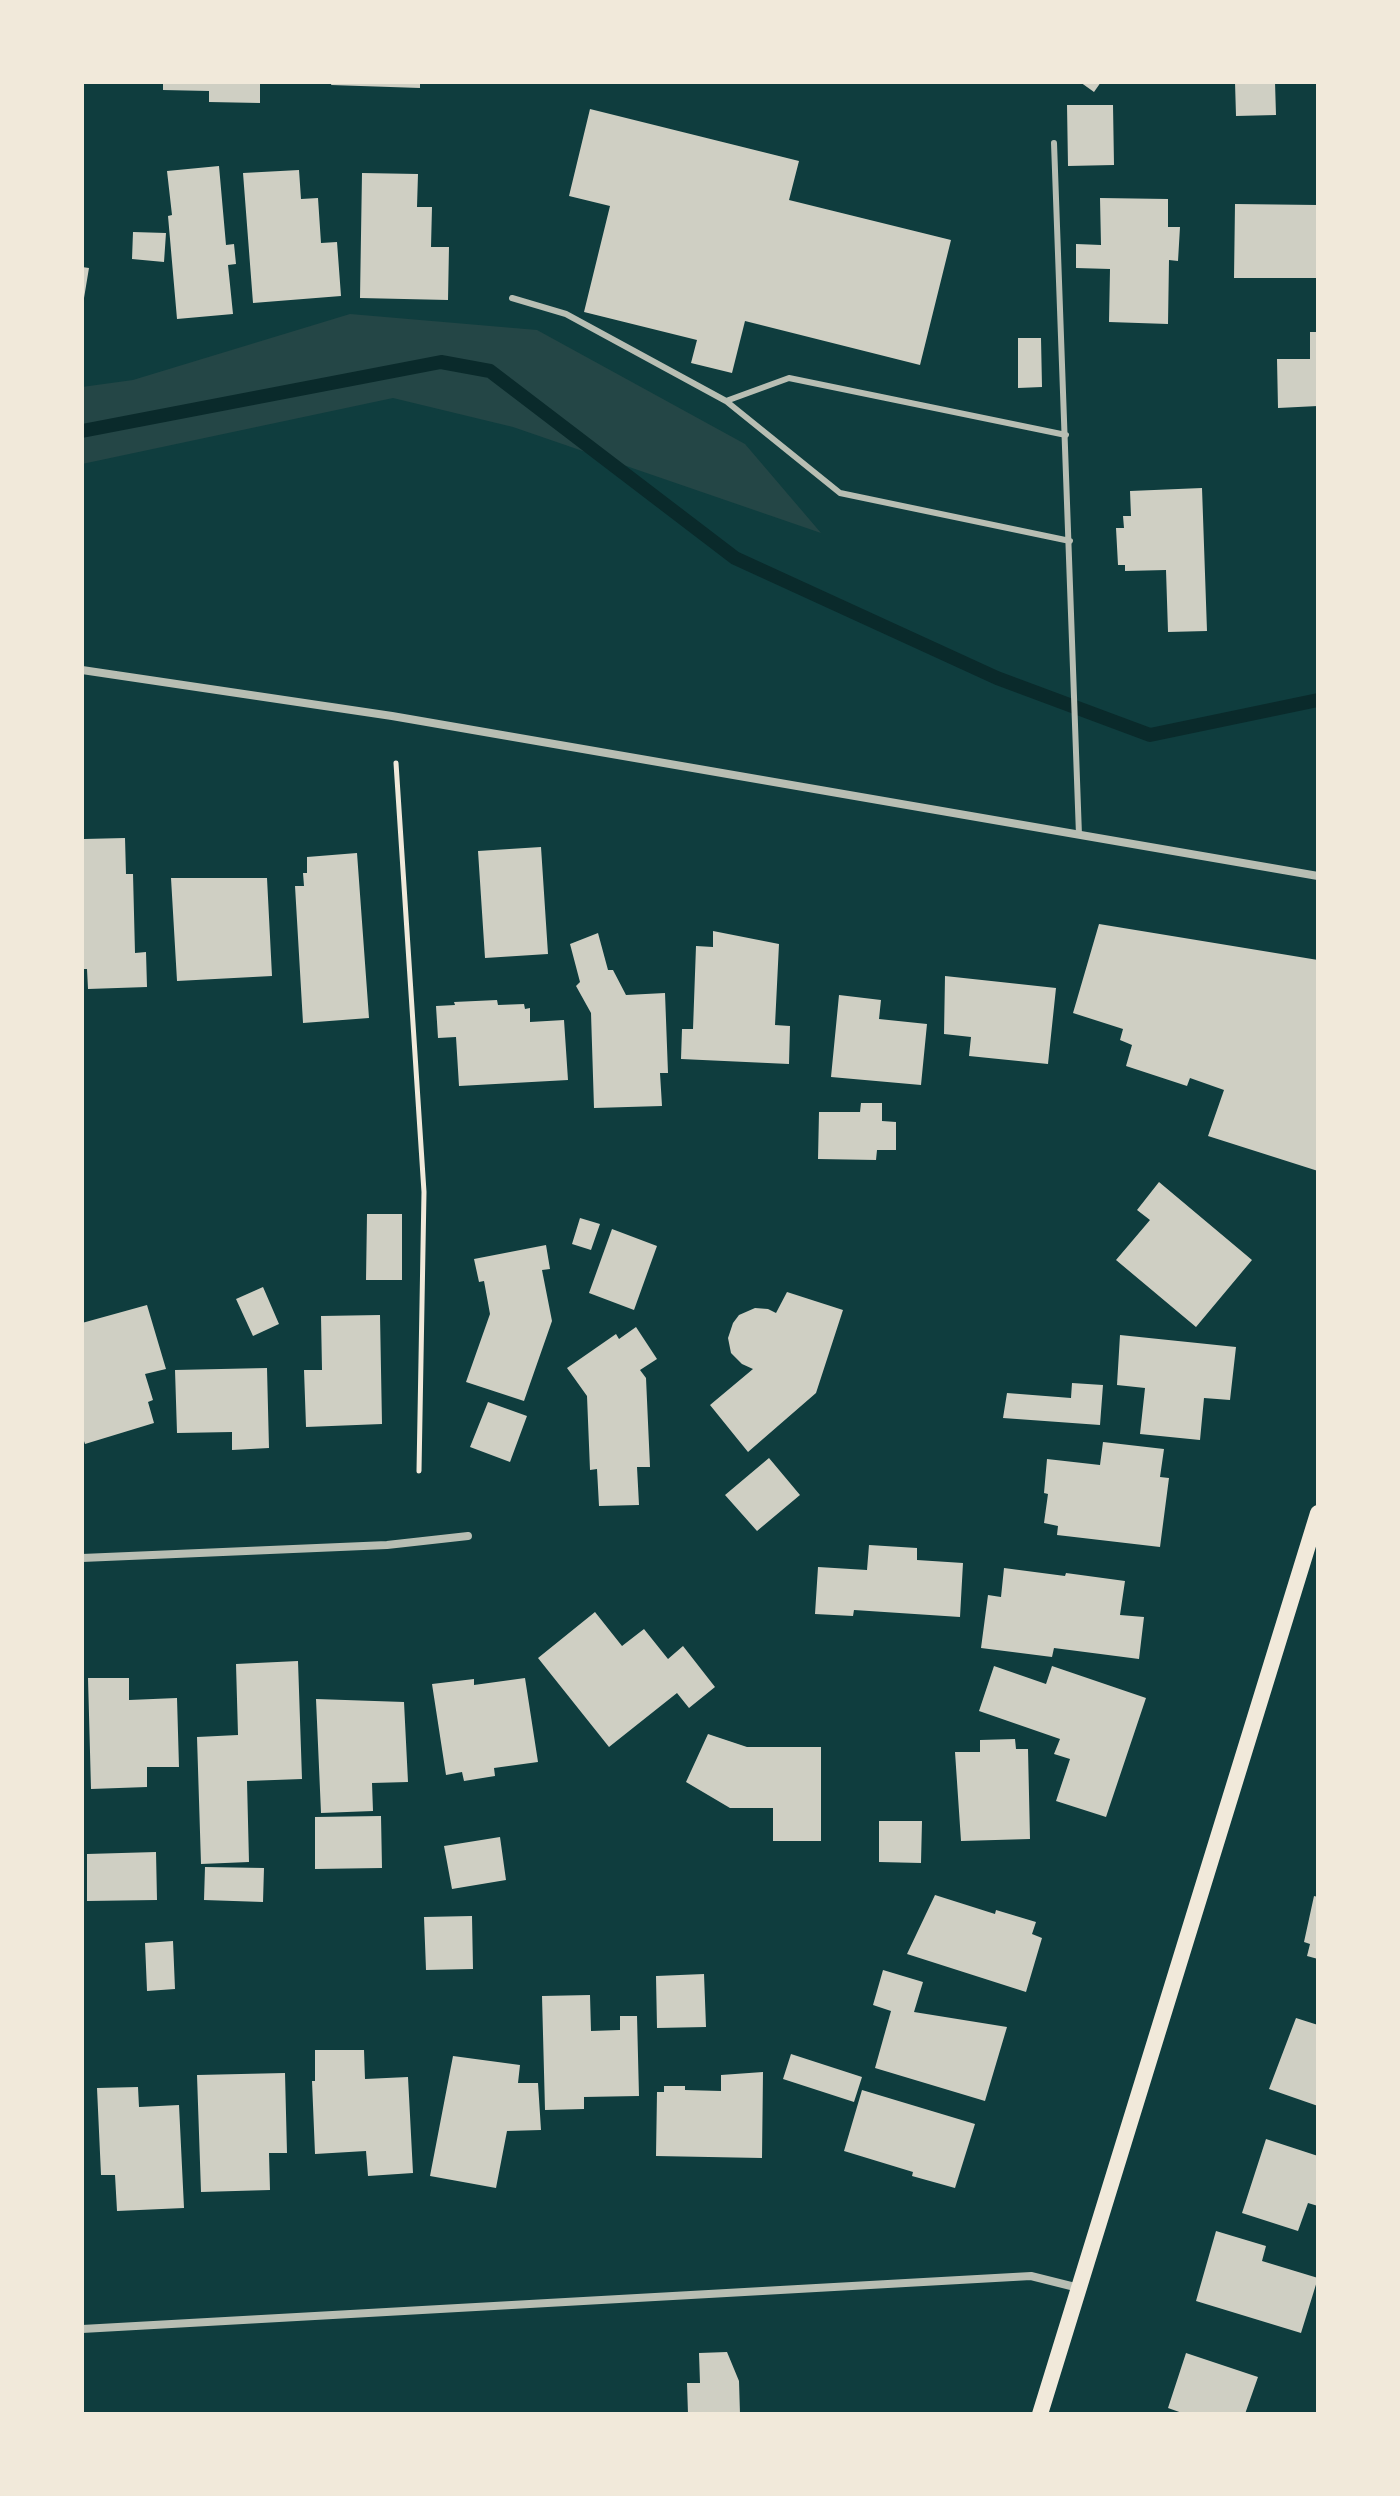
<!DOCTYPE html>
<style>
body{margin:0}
#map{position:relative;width:1400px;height:2496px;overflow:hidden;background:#0f3d3e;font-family:"DejaVu Sans",sans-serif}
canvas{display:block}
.frame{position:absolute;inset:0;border:84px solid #f1e9da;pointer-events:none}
</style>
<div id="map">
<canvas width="1400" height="2496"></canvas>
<div class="frame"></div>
</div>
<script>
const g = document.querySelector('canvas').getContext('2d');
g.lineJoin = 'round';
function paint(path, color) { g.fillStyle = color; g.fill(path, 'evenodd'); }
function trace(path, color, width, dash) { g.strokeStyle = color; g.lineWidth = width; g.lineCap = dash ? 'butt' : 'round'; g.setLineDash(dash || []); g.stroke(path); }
paint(new Path2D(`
 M 350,314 L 537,330 L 745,444 L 821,533 L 513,427 L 393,398 L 82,464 L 82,387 L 133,380 Z`), '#244646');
trace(new Path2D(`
 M 82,431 L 441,362 L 490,371 L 735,558 L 997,678 L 1150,735 L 1318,700`), '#0a2a2b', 14);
paint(new Path2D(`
 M 163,82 L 260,82 L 260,103 L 209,102 L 209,91 L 163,90 Z
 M 332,82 L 420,82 L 420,88 L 331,85 Z
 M 1080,82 L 1101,82 L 1094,92 Z
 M 1235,82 L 1275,82 L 1276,115 L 1236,116 Z
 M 1067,105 L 1113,105 L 1114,165 L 1068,166 Z
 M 590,109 L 799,161 L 789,200 L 951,240 L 920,365 L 745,321 L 732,373 L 691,363 L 697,340 L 584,312 L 610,206 L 569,196 Z
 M 219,166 L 226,245 L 234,244 L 236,264 L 228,265 L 233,314 L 177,319 L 168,216 L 172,215 L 167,171 Z
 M 299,170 L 301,199 L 318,198 L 321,243 L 337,242 L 341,296 L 253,303 L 243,173 Z
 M 362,173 L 418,174 L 417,207 L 432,207 L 431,247 L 449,247 L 448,300 L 360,298 Z
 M 1100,198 L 1168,199 L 1168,227 L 1180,227 L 1178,261 L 1169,260 L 1168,324 L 1109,322 L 1110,269 L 1076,268 L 1076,244 L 1101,245 Z
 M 1235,204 L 1318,205 L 1318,278 L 1234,278 Z
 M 133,232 L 166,233 L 164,262 L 132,259 Z
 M 82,267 L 89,268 L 84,298 L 82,298 Z
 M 1310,332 L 1318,332 L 1318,406 L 1278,408 L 1277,359 L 1310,359 Z
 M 1018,338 L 1041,338 L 1042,387 L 1018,388 Z
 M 1202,488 L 1207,631 L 1168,632 L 1166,570 L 1125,571 L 1125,565 L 1118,565 L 1116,528 L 1124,528 L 1123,516 L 1131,516 L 1130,491 Z
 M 125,838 L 126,874 L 133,874 L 135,953 L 146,952 L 147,987 L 88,989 L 87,969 L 82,969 L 84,839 Z
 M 541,847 L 548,954 L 485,958 L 478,851 Z
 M 357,853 L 369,1018 L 303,1023 L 295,886 L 304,886 L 303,873 L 307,873 L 307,857 Z
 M 171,878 L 267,878 L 272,976 L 177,981 Z
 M 1099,924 L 1318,960 L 1318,1171 L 1208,1136 L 1224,1090 L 1190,1078 L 1187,1086 L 1126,1066 L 1132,1045 L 1120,1040 L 1123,1029 L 1073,1013 Z
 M 713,931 L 779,944 L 775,1025 L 790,1026 L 789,1064 L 681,1059 L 682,1029 L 693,1029 L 696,946 L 713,947 Z
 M 598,933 L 608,970 L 613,970 L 626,995 L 665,993 L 668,1073 L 660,1073 L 662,1106 L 594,1108 L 591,1013 L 576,986 L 580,982 L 570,944 Z
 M 945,976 L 1056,988 L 1048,1064 L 969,1056 L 971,1037 L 944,1034 Z
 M 839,995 L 881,1000 L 879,1019 L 927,1024 L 921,1085 L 831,1077 Z
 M 497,1000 L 498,1005 L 524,1004 L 525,1009 L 530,1008 L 530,1022 L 564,1020 L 568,1080 L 459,1086 L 456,1037 L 438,1038 L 436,1006 L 455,1005 L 454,1002 Z
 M 861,1103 L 882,1103 L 882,1121 L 896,1122 L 896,1150 L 877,1150 L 876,1160 L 818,1159 L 819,1112 L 860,1112 Z
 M 1159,1182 L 1252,1260 L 1196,1327 L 1116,1260 L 1150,1220 L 1137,1210 Z
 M 367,1214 L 402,1214 L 402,1280 L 366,1280 Z
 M 580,1218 L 600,1224 L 591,1250 L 572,1244 Z
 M 612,1229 L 657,1246 L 634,1310 L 589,1293 Z
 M 546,1245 L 550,1269 L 542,1270 L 552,1321 L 524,1401 L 466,1382 L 490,1314 L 484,1281 L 479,1282 L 474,1259 Z
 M 263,1287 L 279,1324 L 253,1336 L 236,1299 Z
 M 787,1292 L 843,1310 L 816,1393 L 748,1452 L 710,1405 L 753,1369 L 742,1364 L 731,1353 L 728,1338 L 733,1323 L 739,1315 L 755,1308 L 768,1309 L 776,1313 Z
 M 147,1305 L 166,1369 L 145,1374 L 153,1400 L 148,1402 L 154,1423 L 85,1444 L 82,1435 L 82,1323 Z
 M 380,1315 L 382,1424 L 306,1427 L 304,1370 L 322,1370 L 321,1316 Z
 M 636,1327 L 657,1359 L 640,1370 L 646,1378 L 650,1467 L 637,1467 L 639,1505 L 599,1506 L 597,1469 L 590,1470 L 587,1396 L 567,1368 L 616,1334 L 619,1339 Z
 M 1120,1335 L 1236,1347 L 1230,1400 L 1204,1398 L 1200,1440 L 1140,1434 L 1145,1388 L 1117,1385 Z
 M 267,1368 L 269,1448 L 232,1450 L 232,1432 L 177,1433 L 175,1370 Z
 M 1072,1383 L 1103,1385 L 1100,1425 L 1003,1418 L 1007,1393 L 1071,1398 Z
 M 488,1402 L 527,1416 L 510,1462 L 470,1447 Z
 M 1103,1442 L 1164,1449 L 1160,1477 L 1169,1478 L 1160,1547 L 1057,1535 L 1058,1526 L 1044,1523 L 1048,1494 L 1044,1493 L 1047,1459 L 1100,1465 Z
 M 769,1458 L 800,1495 L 757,1531 L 725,1495 Z
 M 869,1545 L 917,1548 L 917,1560 L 963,1563 L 960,1617 L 854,1610 L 853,1616 L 815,1614 L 818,1567 L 867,1570 Z
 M 1004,1568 L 1065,1576 L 1066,1573 L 1125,1581 L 1120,1615 L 1144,1617 L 1139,1659 L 1054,1648 L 1052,1657 L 981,1648 L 988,1595 L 1001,1597 Z
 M 595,1612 L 622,1646 L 644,1629 L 668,1659 L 683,1646 L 715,1687 L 689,1708 L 677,1693 L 609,1747 L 538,1658 Z
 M 298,1661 L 302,1779 L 247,1781 L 249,1862 L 201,1864 L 197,1737 L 238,1735 L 236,1664 Z
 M 994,1666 L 1046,1684 L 1052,1666 L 1146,1698 L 1106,1817 L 1056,1801 L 1070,1759 L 1054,1754 L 1060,1739 L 979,1711 Z
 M 88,1678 L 129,1678 L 129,1700 L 177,1698 L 179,1767 L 147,1767 L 147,1787 L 91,1789 Z
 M 525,1678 L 538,1762 L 494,1768 L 495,1776 L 464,1781 L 462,1772 L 446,1775 L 432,1684 L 474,1679 L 474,1685 Z
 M 316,1699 L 404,1702 L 408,1782 L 372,1783 L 373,1811 L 321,1813 Z
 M 708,1734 L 747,1747 L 821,1747 L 821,1841 L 773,1841 L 773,1808 L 730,1808 L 686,1782 Z
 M 1015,1739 L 1016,1749 L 1028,1749 L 1030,1839 L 961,1841 L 955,1752 L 980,1752 L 980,1740 Z
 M 381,1816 L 382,1868 L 315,1869 L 315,1817 Z
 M 879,1821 L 922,1821 L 921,1863 L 879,1862 Z
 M 500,1837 L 506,1880 L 452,1889 L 444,1846 Z
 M 156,1852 L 157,1900 L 87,1901 L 87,1854 Z
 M 205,1867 L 264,1868 L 263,1902 L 204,1900 Z
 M 935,1895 L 995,1914 L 996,1910 L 1036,1922 L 1032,1934 L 1042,1938 L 1026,1992 L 907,1954 Z
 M 1314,1896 L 1318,1897 L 1318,1959 L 1307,1956 L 1310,1944 L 1304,1942 Z
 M 472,1916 L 473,1969 L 426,1970 L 424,1917 Z
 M 173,1941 L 175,1989 L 147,1991 L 145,1943 Z
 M 883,1970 L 923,1982 L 914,2012 L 1007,2027 L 985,2101 L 875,2068 L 891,2011 L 873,2005 Z
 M 704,1974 L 706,2027 L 657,2028 L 656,1976 Z
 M 590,1995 L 591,2031 L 620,2030 L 620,2016 L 637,2016 L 639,2096 L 584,2097 L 584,2109 L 545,2110 L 542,1996 Z
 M 1296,2018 L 1318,2025 L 1318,2106 L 1269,2089 Z
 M 315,2050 L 364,2050 L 365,2079 L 408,2077 L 413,2173 L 368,2176 L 366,2151 L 315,2154 L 312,2081 L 315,2081 Z
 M 791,2054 L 862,2077 L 854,2102 L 783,2079 Z
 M 453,2056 L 520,2065 L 518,2083 L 538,2083 L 541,2130 L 507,2131 L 496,2188 L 430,2176 Z
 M 763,2072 L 762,2158 L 656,2156 L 657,2092 L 664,2092 L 664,2086 L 685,2086 L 685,2090 L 721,2091 L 721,2075 Z
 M 285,2073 L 287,2153 L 269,2153 L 270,2190 L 201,2192 L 197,2075 Z
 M 138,2087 L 139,2107 L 179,2105 L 184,2208 L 117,2211 L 115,2175 L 101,2175 L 97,2088 Z
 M 862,2090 L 975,2124 L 955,2188 L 912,2176 L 913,2172 L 844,2151 Z
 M 1266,2139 L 1318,2156 L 1318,2206 L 1308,2203 L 1298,2231 L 1242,2213 Z
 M 1216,2231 L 1266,2246 L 1262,2261 L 1318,2278 L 1301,2333 L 1196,2301 Z
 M 727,2352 L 739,2381 L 740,2414 L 688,2414 L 687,2383 L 700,2383 L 699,2353 Z
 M 1186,2353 L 1258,2377 L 1245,2414 L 1185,2414 L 1168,2408 Z`), '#cfcfc3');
trace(new Path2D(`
 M 396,763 L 424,1192 L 419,1471`), '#f1e9da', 5);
trace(new Path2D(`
 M 1054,143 L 1079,835
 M 512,298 L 566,314 L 726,401 L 789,378 L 1066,435
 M 726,401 L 840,493 L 1070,541`), '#b8beb3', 6);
trace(new Path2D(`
 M 82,670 L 392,716 L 1318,876
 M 82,1558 L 387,1545 L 468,1536
 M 82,2329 L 1031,2276 L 1079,2288`), '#b8beb3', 8);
trace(new Path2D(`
 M 1040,2414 L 1318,1513`), '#f1e9da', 16);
</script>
